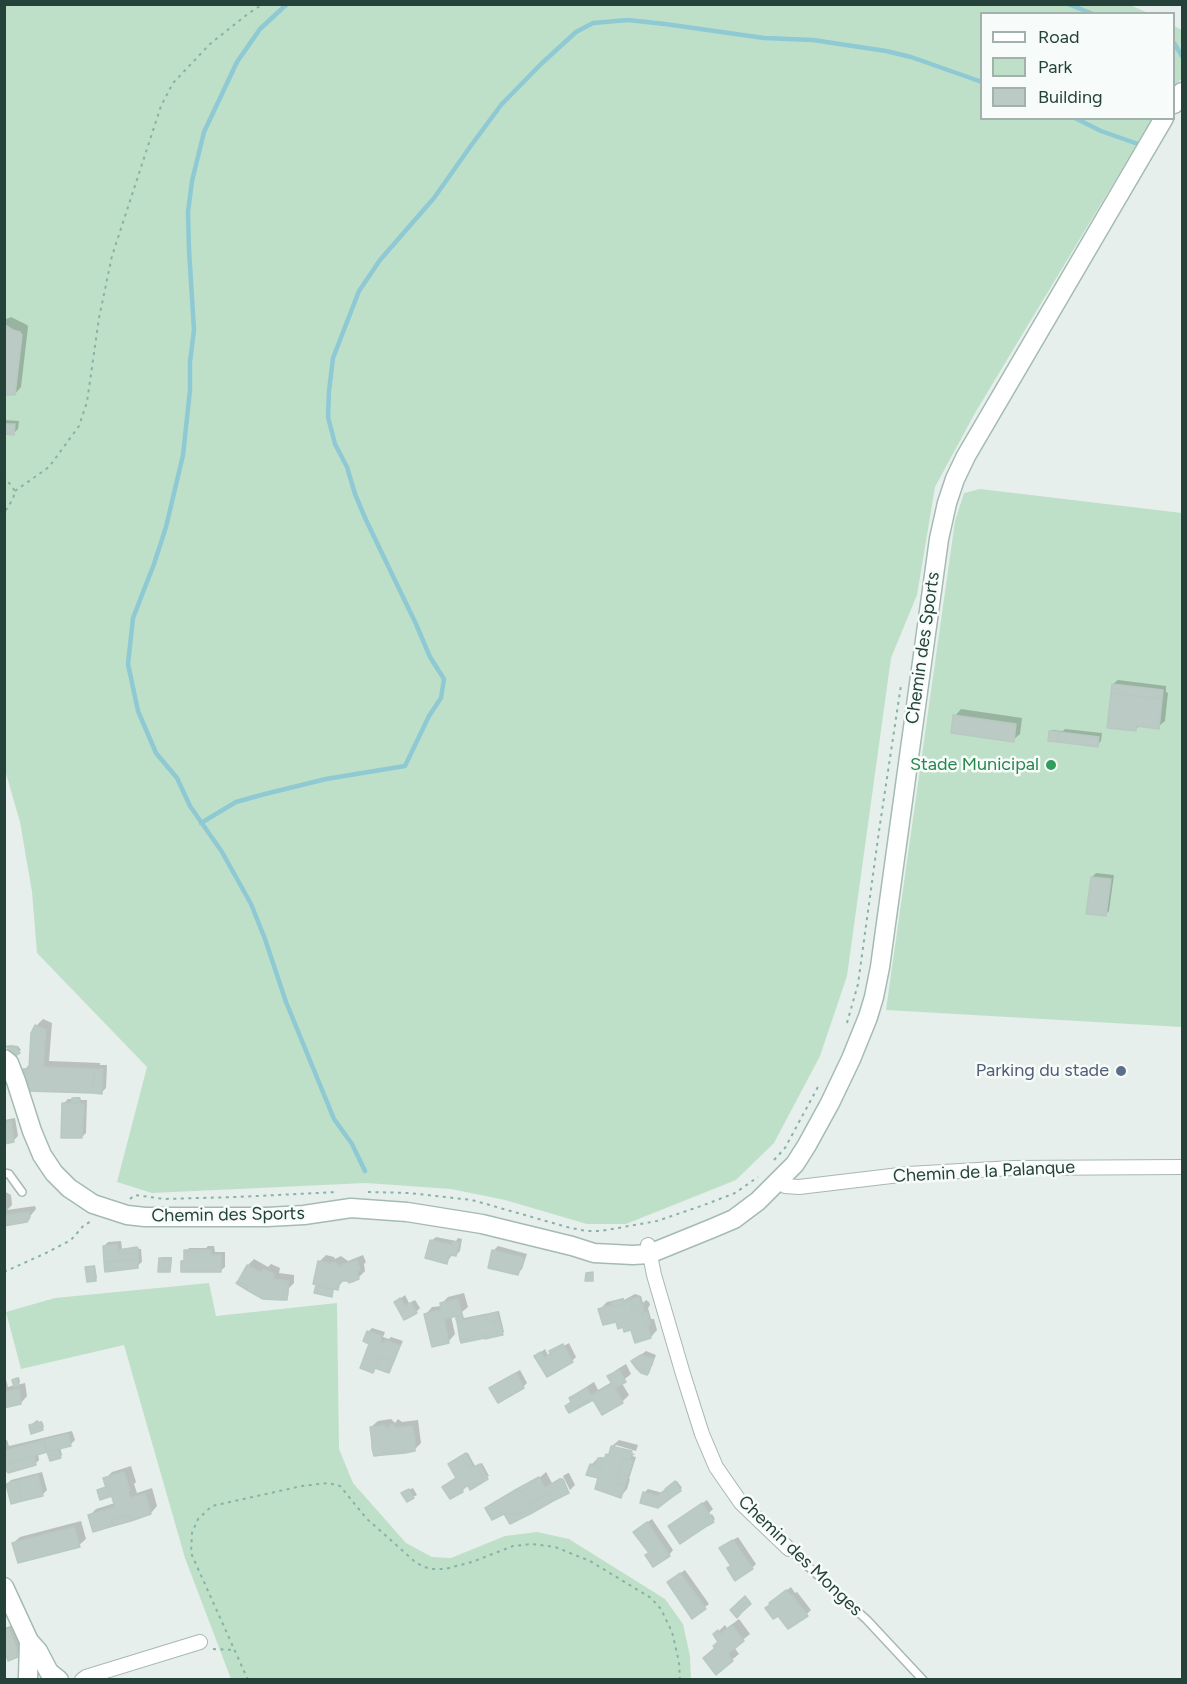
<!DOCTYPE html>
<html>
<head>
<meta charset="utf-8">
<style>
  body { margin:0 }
  #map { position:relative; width:1187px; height:1684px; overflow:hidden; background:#e6efeb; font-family:Figtree,sans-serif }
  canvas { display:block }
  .frame { position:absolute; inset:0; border:6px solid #24423a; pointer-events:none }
  .legend { position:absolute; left:980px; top:12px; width:195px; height:108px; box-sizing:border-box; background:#f7fbf9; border:2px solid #a3b1ad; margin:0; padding:8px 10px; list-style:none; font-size:18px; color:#24423a }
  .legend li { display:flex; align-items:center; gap:12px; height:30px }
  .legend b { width:30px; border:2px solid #a3b1ad }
</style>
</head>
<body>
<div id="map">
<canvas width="1187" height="1684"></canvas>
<div class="frame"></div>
<ul class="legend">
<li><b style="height:8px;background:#fff"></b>Road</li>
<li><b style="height:16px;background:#bfe0c8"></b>Park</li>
<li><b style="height:16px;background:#bbcac4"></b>Building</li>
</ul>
</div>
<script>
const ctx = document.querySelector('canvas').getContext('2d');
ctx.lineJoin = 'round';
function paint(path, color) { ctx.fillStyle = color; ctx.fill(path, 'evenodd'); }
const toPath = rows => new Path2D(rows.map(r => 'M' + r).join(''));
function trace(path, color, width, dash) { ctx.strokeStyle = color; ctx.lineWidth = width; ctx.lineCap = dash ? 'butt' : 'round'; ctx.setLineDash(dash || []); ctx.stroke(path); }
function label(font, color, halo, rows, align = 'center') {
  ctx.font = font + ' Figtree,sans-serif'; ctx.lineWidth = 5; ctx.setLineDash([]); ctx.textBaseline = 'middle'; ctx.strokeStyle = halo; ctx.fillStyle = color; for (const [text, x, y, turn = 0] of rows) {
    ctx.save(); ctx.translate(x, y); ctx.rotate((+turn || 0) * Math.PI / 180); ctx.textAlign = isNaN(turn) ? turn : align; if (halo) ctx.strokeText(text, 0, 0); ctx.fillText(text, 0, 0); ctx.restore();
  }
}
paint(toPath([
  [1128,4,1148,13,982,14,982,118,1152,119,975,413,935,487,917,595,891,658,847,976,820,1056,774,1143,736,1180,626,1224,587,1224,505,1200,451,1189,366,1183,152,1193,117,1182,147,1067,37,953,32,892,20,822,5,770,4,434,14,434,15,424,5,424,5,395,15,395,22,335,20,332,13,330,5,324,5,5],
  [1174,26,1182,30,1182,78,1174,86],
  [980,489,1182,513,1182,1027,886,1010,955,521,964,493],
  [209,1283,216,1316,337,1303,339,1449,353,1483,406,1543,432,1557,451,1558,505,1536,537,1532,569,1539,665,1599,683,1624,690,1656,691,1679,231,1679,185,1558,124,1345,21,1369,6,1312,55,1298]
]), '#bfe0c8');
paint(toPath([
  [11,317,27,325,28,327,21,387,15,394,4,393,4,320],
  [4,420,19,421,18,429,14,433,4,432],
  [1118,680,1166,686,1166,692,1168,693,1165,721,1158,727,1140,725,1135,730,1113,684],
  [961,709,1022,718,1020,734,1013,740,955,716],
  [1065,729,1102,733,1101,741,1097,746,1050,732,1052,730,1063,731],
  [1096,873,1114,875,1109,911,1105,915,1092,877],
  [43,1019,52,1023,49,1061,100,1063,100,1065,107,1065,106,1088,102,1092,25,1069,31,1063,36,1026],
  [10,1045,18,1046,21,1050,15,1054,8,1046],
  [75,1097,80,1097,81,1100,87,1100,86,1133,82,1137,64,1103,68,1099,73,1099],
  [15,1118,18,1136,13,1141,4,1142,4,1120],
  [4,1191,11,1195,12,1205,7,1210,35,1206,36,1209,26,1221,4,1225],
  [436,1237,456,1241,458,1238,462,1239,460,1251,456,1255,452,1254,450,1258,446,1262,431,1241],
  [121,1241,122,1249,138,1247,139,1249,141,1249,142,1262,137,1266,104,1246,108,1242],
  [208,1246,214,1246,215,1252,225,1252,225,1267,220,1271,182,1261,185,1259,185,1253,189,1248,206,1248],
  [498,1246,527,1254,522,1269,518,1273,490,1267,494,1250],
  [326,1255,334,1257,335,1259,341,1256,348,1261,363,1255,366,1262,364,1264,365,1271,358,1278,344,1280,337,1288,334,1287,332,1295,317,1286,319,1284,319,1262],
  [162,1257,172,1257,171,1269,169,1270,160,1259],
  [254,1259,268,1267,271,1264,280,1268,279,1273,294,1275,294,1283,289,1288,288,1297,287,1298,248,1265],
  [95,1265,97,1278,95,1280,87,1268],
  [464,1293,468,1307,462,1312,464,1318,499,1311,504,1332,502,1333,462,1341,457,1314,451,1316,455,1334,449,1341,433,1345,426,1314,432,1307,442,1306,442,1303,448,1297],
  [635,1294,641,1296,643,1303,646,1300,649,1302,650,1305,648,1308,651,1319,654,1319,657,1330,651,1337,624,1325,600,1309,607,1302,624,1298,624,1300],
  [405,1295,409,1303,415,1300,420,1308,416,1312,396,1302],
  [372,1328,385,1332,383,1337,389,1339,391,1337,403,1341,395,1358,377,1367,373,1371,368,1332],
  [569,1343,576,1357,572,1361,547,1375,536,1356,545,1349,548,1355],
  [646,1351,656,1355,652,1366,647,1371,633,1361],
  [626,1364,631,1374,621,1382,629,1395,622,1402,593,1396,567,1406,572,1401,571,1398,578,1392,594,1382,598,1390,612,1382,609,1377,616,1370],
  [520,1370,527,1383,523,1387,491,1388,495,1384],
  [5,1376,8,1387,15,1385,13,1380,19,1377,20,1382,17,1385,25,1383,27,1396,21,1403,4,1406],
  [391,1419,395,1423,398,1419,402,1422,418,1420,421,1443,415,1449,371,1427,378,1421],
  [37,1420,39,1422,42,1421,44,1427,42,1429,31,1425],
  [72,1431,75,1440,71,1444,60,1447,62,1455,60,1457,49,1451,38,1453,39,1460,35,1464,4,1470,4,1440,7,1440,9,1446],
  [619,1440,638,1445,636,1451,616,1445,613,1448,635,1454,632,1456,636,1457,629,1479,630,1479,627,1489,621,1496,600,1477,591,1465,598,1458,601,1457,606,1458,612,1446],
  [466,1453,468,1453,475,1466,482,1463,489,1476,473,1481,466,1485,467,1486,462,1491,444,1487,457,1477,450,1464],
  [131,1466,136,1482,134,1484,137,1493,152,1488,157,1506,151,1513,94,1530,90,1515,96,1509,115,1503,105,1479,112,1472],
  [42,1472,47,1490,43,1494,12,1502,7,1484,11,1480],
  [546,1472,552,1483,560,1478,567,1491,569,1491,511,1522,505,1512,487,1508,494,1502,525,1484,526,1485,536,1481],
  [568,1473,569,1473,575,1485,570,1490,563,1476],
  [677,1481,682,1488,657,1506,644,1493,648,1489,663,1493],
  [413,1488,417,1495,407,1500,405,1492],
  [707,1500,713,1509,706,1516,707,1518,712,1514,715,1519,681,1542,674,1522],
  [652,1519,673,1550,669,1555,650,1552,639,1528],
  [81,1521,86,1539,79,1545,13,1543,20,1537],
  [738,1537,756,1564,752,1568,732,1565,725,1545],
  [685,1570,709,1604,693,1616,673,1578],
  [791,1587,795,1593,797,1592,811,1610,807,1614,778,1613,771,1604,775,1599],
  [739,1619,750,1634,734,1647,739,1654,716,1673,716,1647,720,1641,715,1635,725,1625,727,1628],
  [13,1625,20,1644,19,1645,21,1651,17,1655,4,1653,4,1628]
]), '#0003');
trace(toPath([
  [287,4,260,29,237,62,204,132,192,181,188,212,189,250,194,330,190,362,190,390,183,455,166,527,154,564,133,618,128,664,138,711,156,753,177,778,190,806,222,852,251,904,265,939,286,1002,334,1119,352,1144,365,1171],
  [1068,4,1093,14],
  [1174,43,1182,56],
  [1075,118,1101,131,1138,144],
  [201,823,236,802,265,794,326,779,405,766,429,716,441,698,444,679,430,657,416,624,366,520,355,494,347,467,335,444,328,417,329,391,333,358,359,291,380,260,434,198,470,147,501,105,541,64,576,32,593,23,628,20,665,24,764,38,813,40,886,51,911,57,982,82]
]), '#8ec9d4', 4.5);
const building = toPath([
  [4,324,13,330,20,332,22,335,15,395,4,395,4,324],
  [4,424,15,424,14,435,4,434,4,424],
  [1112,684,1163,690,1162,699,1111,693,1112,684],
  [1111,693,1162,699,1159,729,1136,726,1136,731,1107,728,1111,693],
  [953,715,1016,724,1014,742,951,733,953,715],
  [1049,731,1059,732,1058,742,1048,741,1049,731],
  [1059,732,1099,737,1098,747,1058,742,1059,732],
  [1091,877,1111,879,1106,916,1086,914,1091,877],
  [35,1025,46,1030,43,1067,94,1069,93,1093,28,1091,23,1069,29,1069,31,1033,35,1025],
  [6,1046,16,1047,20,1053,15,1056,6,1046],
  [94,1069,103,1069,102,1094,93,1093,94,1069],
  [72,1098,79,1098,80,1103,72,1103,72,1098],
  [62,1103,84,1104,82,1138,61,1138,62,1103],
  [11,1121,14,1142,4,1144,4,1123,11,1121],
  [29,1212,30,1217,27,1222,4,1226,4,1215,29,1212],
  [430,1240,452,1245,453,1241,459,1243,456,1256,449,1255,447,1264,425,1258,430,1240],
  [117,1244,118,1254,138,1252,138,1259,104,1262,103,1246,117,1244],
  [137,1247,138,1252,118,1254,118,1250,137,1247],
  [184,1250,203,1250,203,1252,184,1252,184,1250],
  [203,1250,211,1250,211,1255,221,1255,221,1272,181,1272,181,1261,184,1261,184,1252,203,1252,203,1250],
  [492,1250,524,1258,518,1275,488,1268,492,1250],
  [159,1258,171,1258,170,1272,158,1272,159,1258],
  [138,1259,138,1268,105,1272,104,1262,138,1259],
  [357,1260,360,1270,357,1271,359,1279,349,1283,348,1281,340,1281,338,1290,313,1284,318,1261,328,1263,328,1265,333,1262,341,1267,341,1265,357,1260],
  [247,1265,261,1273,263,1269,274,1274,273,1279,288,1281,288,1291,283,1291,282,1300,263,1299,247,1290,248,1287,238,1281,247,1265],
  [94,1266,96,1281,87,1282,85,1267,94,1266],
  [593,1272,593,1281,585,1281,586,1273,593,1272],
  [238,1281,248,1287,247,1290,236,1283,238,1281],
  [316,1285,333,1290,332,1297,314,1293,316,1285],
  [283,1291,288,1291,287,1300,282,1300,283,1291],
  [639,1297,643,1308,638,1306,635,1311,630,1308,633,1303,628,1300,639,1297],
  [400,1298,405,1306,411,1303,417,1313,404,1320,394,1302,400,1298],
  [458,1299,462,1315,444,1319,449,1343,432,1347,424,1314,441,1310,440,1303,458,1299],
  [623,1299,624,1304,613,1307,611,1302,623,1299],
  [628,1300,633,1303,630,1308,635,1311,638,1306,643,1308,644,1313,642,1314,645,1325,648,1325,651,1338,635,1343,631,1330,624,1332,623,1327,618,1329,616,1322,603,1325,598,1309,612,1305,613,1307,624,1304,623,1302,628,1300],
  [497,1312,503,1335,498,1336,494,1320,488,1322,486,1315,497,1312],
  [647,1312,650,1324,645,1325,642,1314,647,1312],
  [462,1315,463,1321,457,1322,455,1316,462,1315],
  [486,1315,488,1322,494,1320,498,1336,485,1339,484,1334,460,1340,457,1322,486,1315],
  [367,1331,382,1336,380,1342,384,1343,386,1340,400,1346,394,1361,380,1356,373,1373,360,1368,369,1344,363,1341,367,1331],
  [484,1334,485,1338,461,1343,460,1340,484,1334],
  [563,1344,564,1346,550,1354,549,1351,563,1344],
  [564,1346,573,1362,547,1377,534,1356,541,1352,544,1358,564,1346],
  [641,1355,653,1359,649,1372,636,1368,631,1361,641,1355],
  [380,1356,394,1361,389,1373,375,1368,380,1356],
  [636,1368,649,1372,647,1375,641,1373,636,1368],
  [619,1370,626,1382,615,1388,623,1403,602,1415,592,1398,575,1408,574,1406,567,1410,565,1406,571,1402,569,1398,587,1388,591,1396,612,1384,607,1376,619,1370],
  [516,1373,524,1388,498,1403,489,1388,516,1373],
  [17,1378,19,1385,14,1387,12,1380,17,1378],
  [19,1389,21,1404,4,1408,4,1392,19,1389],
  [592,1398,593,1400,569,1413,567,1410,574,1406,575,1408,592,1398],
  [41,1422,42,1426,30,1430,29,1425,41,1422],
  [384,1425,388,1429,390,1425,393,1425,395,1428,412,1426,415,1439,415,1451,405,1453,405,1450,383,1453,383,1455,374,1456,372,1448,372,1443,370,1427,384,1425],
  [42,1426,43,1430,31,1434,30,1430,42,1426],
  [68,1434,71,1446,47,1452,44,1440,68,1434],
  [44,1440,47,1452,6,1464,4,1451,44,1440],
  [611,1446,632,1451,630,1460,623,1458,615,1483,625,1486,621,1498,595,1489,598,1478,586,1475,590,1464,601,1468,606,1454,609,1455,611,1446],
  [58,1449,61,1458,50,1461,47,1452,58,1449],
  [405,1450,405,1453,383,1455,383,1453,405,1450],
  [466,1453,473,1468,470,1469,461,1456,466,1453],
  [34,1456,36,1465,8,1473,7,1471,4,1471,4,1461,6,1464,34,1456],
  [461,1456,470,1469,476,1466,484,1479,473,1486,472,1483,462,1489,463,1492,450,1499,442,1487,456,1478,448,1464,461,1456],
  [598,1458,604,1459,601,1468,595,1466,598,1458],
  [623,1458,633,1461,625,1486,615,1483,623,1458],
  [480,1464,488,1479,470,1490,468,1486,472,1483,473,1486,484,1479,476,1466,480,1464],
  [124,1472,130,1490,128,1491,130,1498,145,1494,151,1514,131,1521,129,1515,111,1520,113,1526,93,1532,88,1515,115,1507,109,1487,106,1488,103,1478,124,1472],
  [38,1475,43,1496,22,1501,17,1481,38,1475],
  [539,1477,521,1493,517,1489,539,1477],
  [539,1477,545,1488,560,1479,563,1479,569,1493,553,1501,548,1493,528,1505,530,1510,519,1514,504,1514,492,1520,485,1508,517,1489,521,1493,539,1477],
  [17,1481,22,1501,11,1504,6,1484,17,1481],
  [675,1481,681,1491,671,1498,665,1489,675,1481],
  [106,1487,109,1487,112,1496,100,1500,97,1490,106,1487],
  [409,1489,414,1498,407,1502,401,1493,409,1489],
  [665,1490,671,1498,658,1508,640,1503,643,1492,657,1496,665,1490],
  [548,1493,553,1501,532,1513,528,1505,548,1493],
  [702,1503,710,1515,703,1520,707,1526,680,1544,668,1526,702,1503],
  [530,1510,532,1513,510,1524,504,1514,519,1514,530,1510],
  [129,1515,131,1521,113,1526,111,1520,129,1515],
  [710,1515,714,1522,707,1526,703,1520,710,1515],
  [647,1522,670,1556,653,1567,645,1555,649,1553,633,1532,647,1522],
  [74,1527,80,1547,18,1563,12,1543,74,1527],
  [733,1540,753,1569,735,1581,727,1568,731,1566,719,1548,733,1540],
  [680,1573,706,1609,692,1619,667,1582,680,1573],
  [786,1590,791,1596,792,1595,808,1616,788,1629,778,1616,773,1619,765,1608,770,1605,769,1603,786,1590],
  [745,1596,749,1601,738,1610,741,1613,737,1618,730,1610,745,1596],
  [749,1601,751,1604,741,1613,738,1610,749,1601],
  [732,1625,744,1641,728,1654,733,1661,716,1675,703,1658,715,1648,713,1646,718,1642,713,1634,718,1630,720,1634,732,1625],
  [9,1629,17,1649,16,1650,18,1657,8,1661,4,1650,4,1630,9,1629]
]);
paint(building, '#bbcac4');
trace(building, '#b8c9c2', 1.5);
const lane = toPath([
  [4,1173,9,1174,22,1192],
  [789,1549,867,1620,923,1680]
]);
const street = toPath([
  [785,1186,799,1187,908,1174,1013,1168,1182,1167],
  [648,1245,654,1275,683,1374,702,1434,716,1467,741,1503,789,1549],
  [82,1680,86,1677,200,1642]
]);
const secondary = toPath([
  [1174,104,1182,92],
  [4,1059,9,1063,16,1081,32,1131,42,1155,54,1173,69,1188,93,1204,127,1215,145,1217,267,1217,304,1215,351,1208,407,1212,482,1224,572,1246,594,1253,633,1255,649,1254,713,1228,734,1219,758,1201,795,1164,807,1145,830,1103,851,1059,868,1017,874,997,880,967,939,539,947,503,955,479,966,456,1164,118],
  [4,1587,29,1641,38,1651,49,1672,59,1680],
  [28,1678,29,1641]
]);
trace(lane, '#a8b8b2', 10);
trace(street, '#a8b8b2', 16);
trace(secondary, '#a4bbb3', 21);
trace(toPath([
  [4,476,15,491,13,499,4,513],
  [15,491,49,467,79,426,87,402,99,318,112,256,161,106,173,83,210,44,249,13,263,4],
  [847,1023,858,984,879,831,901,685],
  [774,1160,785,1148,819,1085],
  [368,1192,409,1193,472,1200,567,1227,586,1231,601,1231,657,1221,704,1205,735,1193,758,1177],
  [130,1199,135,1195,164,1199,236,1197,338,1192],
  [4,1272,46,1253,71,1240,84,1225,92,1221],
  [213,1649,234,1650],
  [248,1680,191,1553,192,1533,198,1519,212,1506,302,1486,328,1483,340,1486,367,1519,414,1561,422,1566,431,1569,445,1569,472,1562,513,1546,532,1544,555,1547,590,1561,651,1598,661,1609,672,1632,679,1662,680,1680]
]), '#86b3a5', 2, [3, 4.5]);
trace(lane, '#fff', 7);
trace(street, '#fff', 14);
trace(secondary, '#fff', 18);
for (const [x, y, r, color] of [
  [1051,765,6,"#2e9e5b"],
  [1121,1071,6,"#5c6f8a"]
]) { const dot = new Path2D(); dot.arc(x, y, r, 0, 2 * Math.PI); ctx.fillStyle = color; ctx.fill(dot); trace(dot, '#f7fbf9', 2); }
label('18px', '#24423a', '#f7fbf9', [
  ["Chemin des Sports",923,648,-82],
  ["Chemin de la Palanque",984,1172,-3],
  ["Chemin des Sports",228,1215,-1],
  ["Chemin des Monges",800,1556,44]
]);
label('18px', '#27864d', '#f7fbf9', [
  ["Stade Municipal",1039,765]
], 'right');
label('18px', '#4e5e75', '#f7fbf9', [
  ["Parking du stade",1109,1071]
], 'right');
</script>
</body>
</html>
